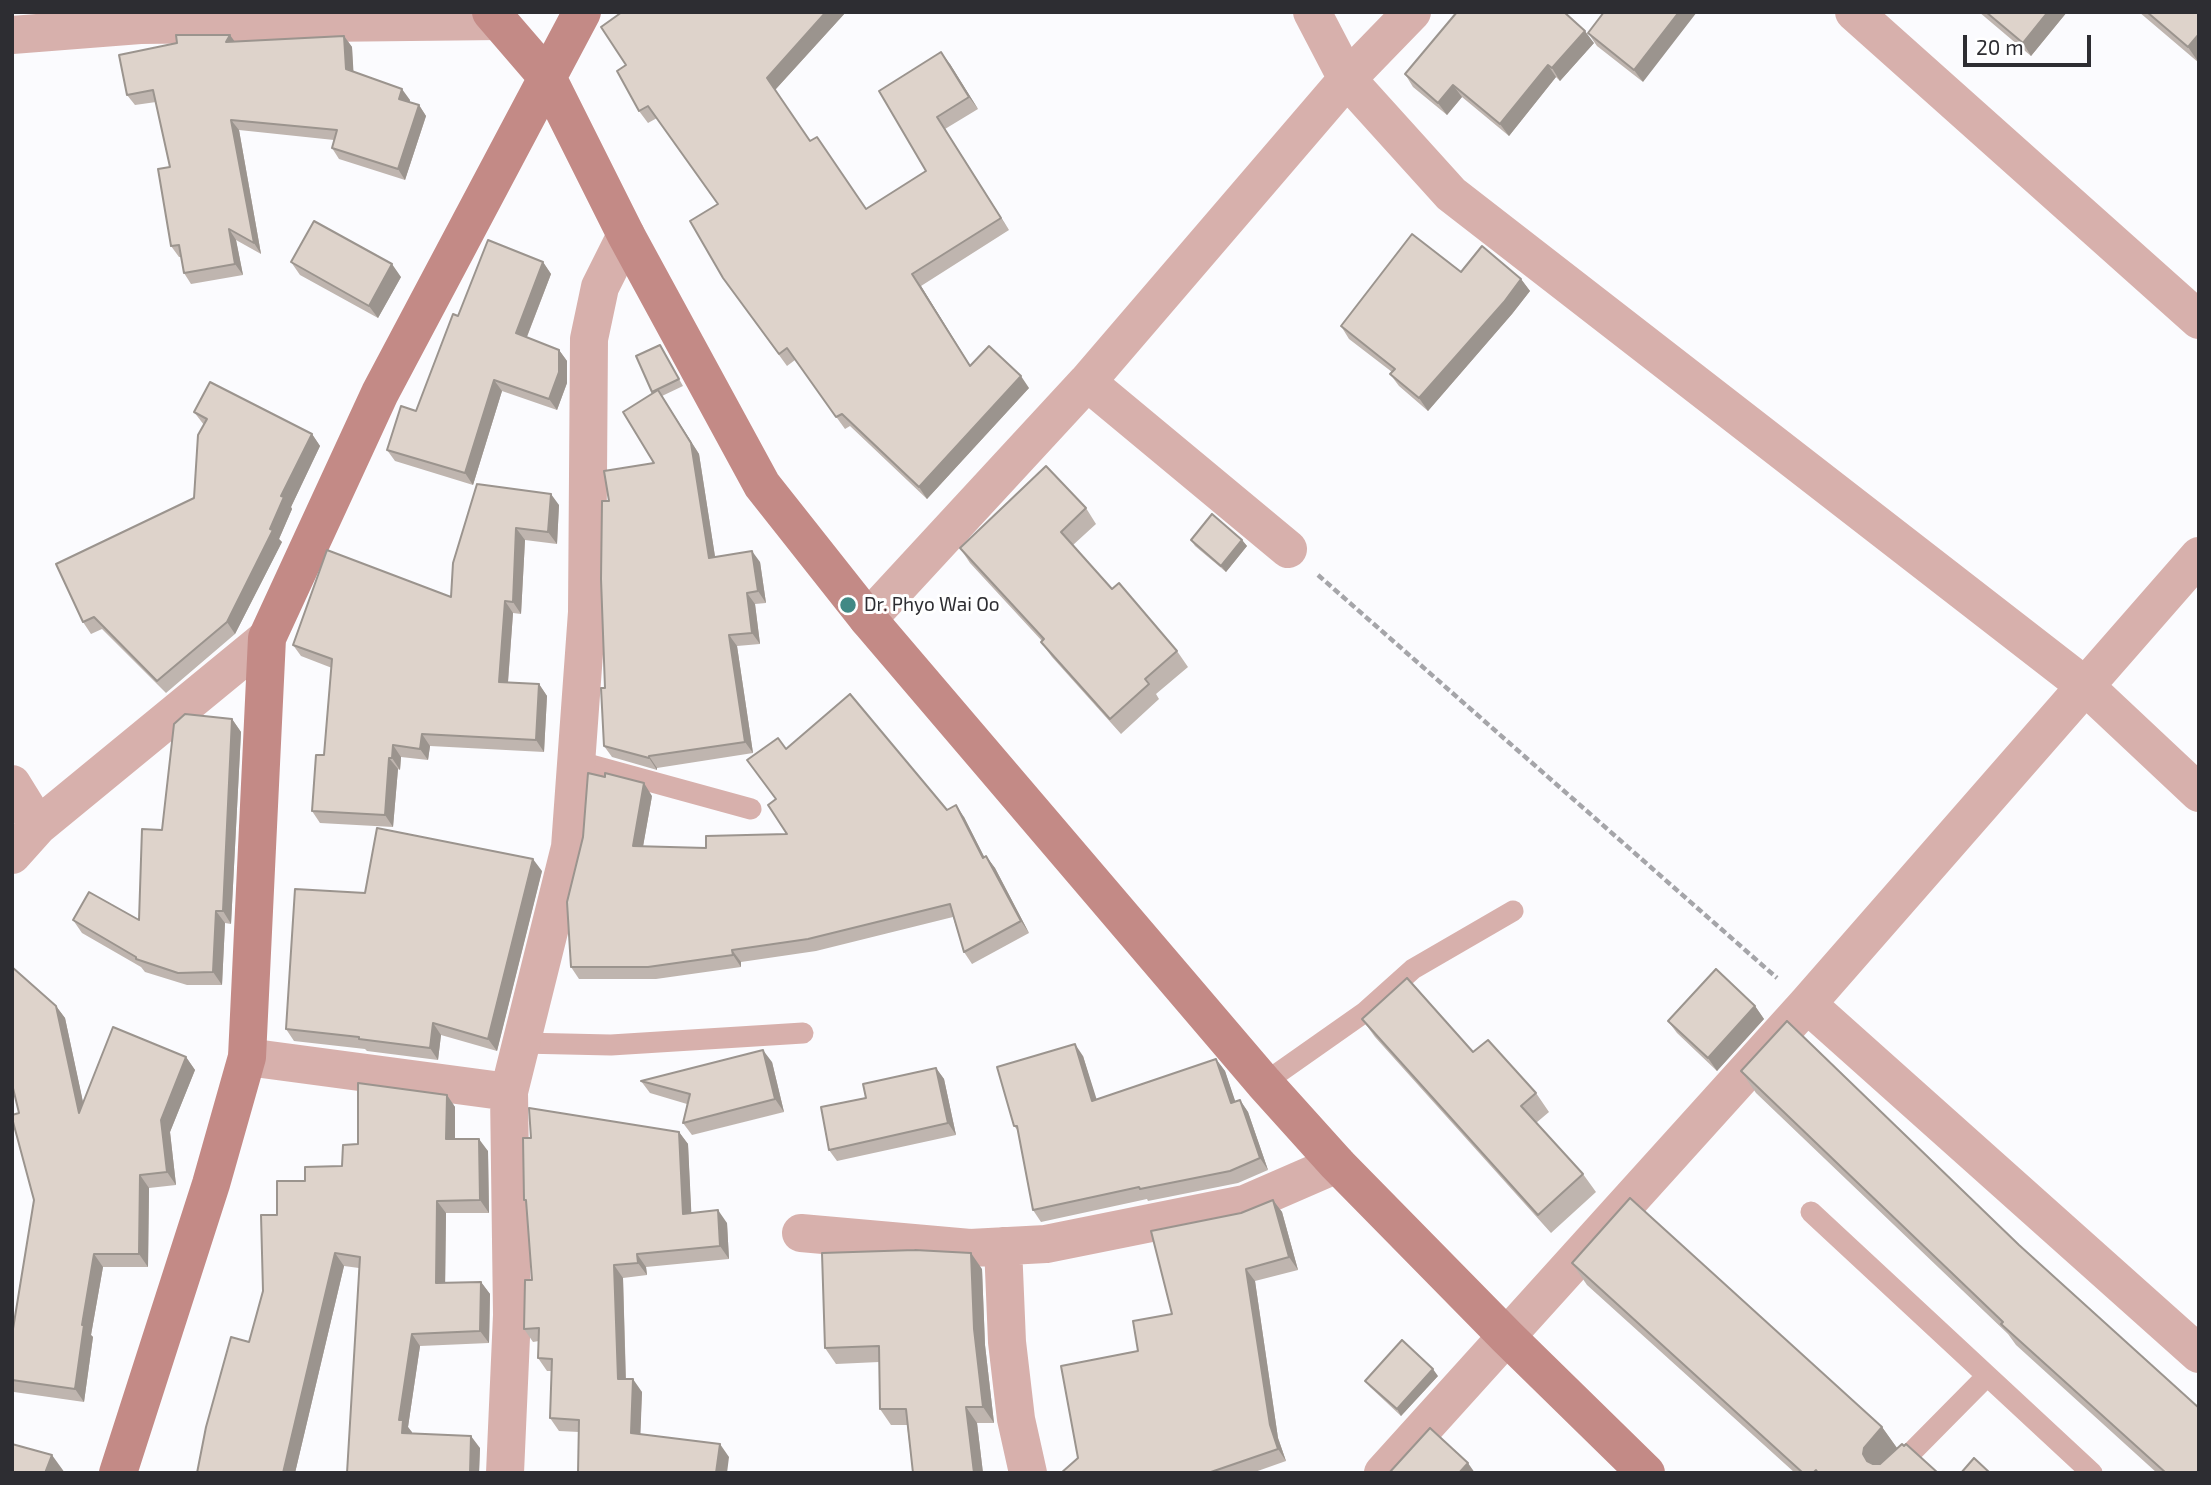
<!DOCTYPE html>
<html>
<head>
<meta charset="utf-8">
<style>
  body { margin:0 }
  #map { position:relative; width:2211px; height:1485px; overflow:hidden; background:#fbfbfe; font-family:"Exo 2",sans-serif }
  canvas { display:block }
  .frame { position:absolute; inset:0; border:14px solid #2d2d32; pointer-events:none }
  .scale { position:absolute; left:1963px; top:35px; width:128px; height:32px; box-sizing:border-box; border:4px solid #2d2d32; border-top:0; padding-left:9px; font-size:21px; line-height:24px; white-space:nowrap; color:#2d2d32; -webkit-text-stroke:5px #fff; paint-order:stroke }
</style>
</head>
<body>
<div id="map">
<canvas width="2211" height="1485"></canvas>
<div class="frame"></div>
<div class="scale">20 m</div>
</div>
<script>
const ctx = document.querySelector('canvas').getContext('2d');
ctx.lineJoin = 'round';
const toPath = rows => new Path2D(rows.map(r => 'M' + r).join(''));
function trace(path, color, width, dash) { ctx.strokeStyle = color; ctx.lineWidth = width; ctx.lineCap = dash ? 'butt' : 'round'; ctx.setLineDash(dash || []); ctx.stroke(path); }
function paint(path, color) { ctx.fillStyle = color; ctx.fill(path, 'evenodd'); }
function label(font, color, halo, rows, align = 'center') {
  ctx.font = font + ' "Exo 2",sans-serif'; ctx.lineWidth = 6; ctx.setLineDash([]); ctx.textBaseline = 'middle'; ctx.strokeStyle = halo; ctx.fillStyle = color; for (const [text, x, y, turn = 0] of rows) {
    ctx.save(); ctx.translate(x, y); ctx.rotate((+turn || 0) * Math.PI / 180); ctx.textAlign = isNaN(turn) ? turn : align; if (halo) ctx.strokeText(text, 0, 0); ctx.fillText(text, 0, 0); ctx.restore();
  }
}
trace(toPath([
  [1318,575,1777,978]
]), '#a5a5a9', 4.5, [7, 3.5]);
trace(toPath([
  [576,761,751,809],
  [521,1043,611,1045,803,1033],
  [1264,1083,1365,1012,1413,969,1513,911],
  [1811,1212,2092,1473],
  [1891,1473,1987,1376]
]), '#d7b0ac', 21);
trace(toPath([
  [1312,12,1347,79,1451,194,2084,685,2199,793],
  [1854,12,2199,320],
  [12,35,140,25,500,21],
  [1087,382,1288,549],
  [868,619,1087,382,1347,79,1412,12],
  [12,784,38,826],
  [12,855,38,826,267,638],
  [1807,1004,2199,1354],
  [247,1057,509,1092],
  [801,1233,970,1248,1046,1244,1245,1204,1337,1164],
  [1003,1246,1007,1342,1016,1419,1028,1473],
  [505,1473,512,1315,509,1092,570,847,587,612,589,339,600,287,626,235],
  [1383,1473,1807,1004,2199,556]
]), '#d7b0ac', 38);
trace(toPath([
  [491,12,547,77,626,235,762,485,868,619,1264,1083,1337,1164,1507,1337,1646,1473],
  [118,1473,211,1184,247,1057,267,638,380,393,582,12]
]), '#c38a86', 38);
paint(toPath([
  [622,12,846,12,775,90,810,141,866,209,926,171,879,91,950,64,978,109,945,129,1009,230,921,286,970,366,1029,388,927,499,850,426,845,429,795,360,787,366,723,278,718,204,657,118,648,123,639,111,626,65],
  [1604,12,1643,82,1597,46,1588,33],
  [1979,12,2067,12,2031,56],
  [2139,12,2199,12,2199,63],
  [344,36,352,47,353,72,410,100,409,102,419,105,426,116,405,180,339,159,332,148,334,140,239,130,261,254,236,240,243,275,191,284,184,273,181,257,179,257,171,246,170,167,156,102,135,105,127,95,235,42],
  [1594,43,1560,81,1556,77,1509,136,1462,97,1447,115,1413,87,1405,74],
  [291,262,401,277,378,318,300,275],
  [543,262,551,274,527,337,559,350,567,361,567,383,557,410,502,391,473,485,395,461,387,450,416,411,458,316],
  [1461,272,1521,279,1530,291,1512,314,1428,411,1399,386,1390,374,1392,372,1349,339,1341,326],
  [660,345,683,386,662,396,699,454,715,557,760,562,766,603,755,604,760,644,737,646,753,753,657,768,657,770,612,757,604,746,609,501,654,463,654,393,636,356],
  [194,412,312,434,320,446,291,507,292,509,279,539,282,542,235,634,166,693,102,629,91,634,83,622,194,498,204,425],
  [477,484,559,505,557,544,525,540,521,614,513,613,508,683,539,684,547,696,544,752,430,746,428,760,401,757,400,770,398,769,393,827,320,823,312,811,324,755,332,668,301,656,293,645,451,597],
  [1086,508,1096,524,1073,545,1112,589,1177,651,1188,667,1156,694,1159,699,1121,734,1052,657,1041,642,1042,641,970,563,960,548],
  [1191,540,1242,540,1247,546,1226,572,1195,546],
  [232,719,241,732,231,924,225,923,222,985,187,985,145,972,141,967,82,933,73,920,139,920,162,830],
  [786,749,964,817,984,857,986,856,995,868,1029,933,972,964,964,952,953,917,816,951,741,962,741,967,656,979,579,979,571,967,652,796,643,846,706,848,787,834,775,799],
  [542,871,497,1051,441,1035,438,1060,367,1051,365,1049,294,1041,286,1029,365,893],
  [56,1006,65,1018,83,1103,186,1057,195,1070,170,1132,176,1185,149,1188,148,1267,103,1267,91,1335,93,1337,84,1402,14,1392,12,1389,12,1335,34,1200,19,1113],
  [1755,1006,1764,1019,1717,1071,1677,1033,1668,1021],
  [1362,1019,1473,1052,1536,1093,1549,1112,1536,1123,1583,1174,1596,1192,1551,1233,1375,1037],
  [1083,1056,1096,1100,1216,1059,1225,1071,1235,1102,1240,1100,1248,1112,1268,1170,1238,1183,1148,1201,1147,1199,1041,1222,1033,1210,1019,1132,1014,1126],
  [772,1062,784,1112,692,1135,683,1123,687,1104,650,1093,641,1081],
  [936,1068,944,1079,956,1135,837,1161,829,1150,866,1098],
  [1741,1071,2019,1245,2199,1473,2157,1473,2016,1345,2008,1334,1756,1093],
  [447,1095,455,1107,455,1139,488,1151,489,1213,446,1213,445,1283,481,1282,490,1294,489,1343,420,1346,408,1427,412,1434,480,1448,479,1473,347,1473,359,1268,344,1266,295,1473,197,1473,249,1342,263,1291,277,1215,305,1181,342,1166,358,1144],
  [679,1132,688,1144,691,1213,727,1223,729,1259,646,1267,647,1275,623,1278,626,1379,642,1392,640,1434,729,1457,579,1432,559,1431,550,1418,552,1371,547,1371,538,1358,539,1341,533,1342,524,1329,532,1280,526,1203,524,1200],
  [1273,1200,1282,1212,1298,1270,1255,1281,1278,1438,1286,1461,1252,1473,1061,1473,1078,1458,1138,1351,1172,1314,1241,1213],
  [1572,1263,1882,1427,1897,1448,1938,1473,1795,1473,1587,1285],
  [982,1269,985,1345,994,1423,977,1423,983,1473,913,1473,907,1425,891,1425,880,1409,879,1362,836,1364,825,1348],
  [1438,1376,1401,1416,1370,1387,1365,1381]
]), '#bfb5af');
paint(toPath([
  [826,12,846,12,775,90,767,78],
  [1679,12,1697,12,1643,82,1634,70],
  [2048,12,2067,12,2031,56,2023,43],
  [1585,31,1594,43,1560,81,1552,68],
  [2199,34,2199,63,2188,47],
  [230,35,238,46,226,42],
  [344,36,352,47,354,80,346,69],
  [941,52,950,64,978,109,969,97],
  [1548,65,1556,77,1509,136,1500,124],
  [1453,85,1462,97,1447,115,1438,103],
  [402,89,410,100,407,110,399,99],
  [419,105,426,116,405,180,398,169],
  [937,117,945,129,1009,230,1001,218],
  [231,120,239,130,261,254,254,243],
  [229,229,236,240,243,275,235,264],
  [543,262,551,274,524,344,516,333],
  [392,264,401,277,378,318,369,306],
  [912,274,921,286,978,378,970,366],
  [1521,279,1530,291,1512,314,1428,411,1419,398],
  [559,350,567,361,567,383,557,410,549,399],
  [1021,376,1029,388,927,499,919,487],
  [494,380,502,391,473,485,465,473],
  [658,390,699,454,717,569,709,558],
  [312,434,320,446,291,507,292,509,279,539,282,542,235,634,227,622,270,529,281,496],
  [551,494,559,505,557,544,548,532],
  [516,528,525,540,521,614,513,602],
  [1242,540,1247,546,1226,572,1221,566],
  [752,551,760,562,766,603,758,591],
  [747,593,755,604,760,644,752,633],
  [505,601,513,613,507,694,499,682],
  [729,635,737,646,753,753,745,742],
  [539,684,547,696,544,752,536,740],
  [232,719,241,732,231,924,223,911],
  [422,734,430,746,428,760,420,749],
  [393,745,401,757,400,770,392,758],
  [649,756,657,768,657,770,649,758],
  [389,758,398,769,393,827,385,815],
  [644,783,652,796,641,858,633,846],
  [956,805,964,817,991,870,983,858],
  [986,856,995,868,1029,933,1021,921],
  [533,859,542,871,497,1051,488,1039],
  [216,911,225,923,222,985,213,972],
  [732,950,741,962,741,967,733,955],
  [56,1006,65,1018,88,1125,79,1113],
  [1755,1006,1764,1019,1717,1071,1708,1058],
  [433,1023,441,1035,438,1060,430,1048],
  [1075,1044,1083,1056,1101,1113,1092,1101],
  [763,1050,772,1062,784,1112,775,1099],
  [186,1057,195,1070,170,1132,176,1185,167,1172,161,1120],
  [1216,1059,1225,1071,1240,1115,1231,1103],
  [936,1068,944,1079,956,1135,948,1123],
  [447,1095,455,1107,455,1151,446,1139],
  [1240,1100,1248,1112,1268,1170,1260,1158],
  [679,1132,688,1144,692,1226,683,1214],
  [479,1139,488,1151,489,1213,480,1200],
  [140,1175,149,1188,148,1267,139,1254],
  [1273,1200,1282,1212,1298,1270,1289,1257],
  [437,1201,446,1213,445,1295,436,1283],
  [718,1210,727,1223,729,1259,720,1246],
  [335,1253,344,1266,295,1473,283,1473],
  [971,1253,982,1269,985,1345,994,1423,983,1407,974,1329],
  [94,1254,103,1267,91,1335,93,1337,84,1402,75,1389,82,1325],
  [637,1254,646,1267,647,1275,638,1263],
  [614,1265,623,1278,626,1391,618,1379],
  [1246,1269,1255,1281,1278,1438,1286,1461,1278,1449,1270,1425],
  [481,1282,490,1294,489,1343,480,1331],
  [412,1334,420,1346,408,1427,412,1432,411,1446,402,1433,399,1420],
  [1433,1369,1438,1376,1401,1416,1397,1409],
  [633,1379,642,1392,640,1446,631,1433],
  [966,1407,977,1423,983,1473,974,1473],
  [1882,1427,1897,1448,1875,1473,1863,1454,1864,1448],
  [471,1436,480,1448,479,1473,470,1473],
  [720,1444,729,1457,727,1473,716,1473],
  [52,1455,65,1473,45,1473],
  [1468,1463,1475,1473,1459,1473]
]), '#9b948e');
const building = toPath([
  [622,12,826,12,767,78,810,141,817,137,866,209,926,171,879,91,941,52,969,97,937,117,1001,218,912,274,970,366,989,346,1021,376,919,487,842,414,836,417,787,348,779,354,723,278,690,221,718,204,648,106,639,111,617,71,626,65,601,27,622,12],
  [1457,12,1564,12,1585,31,1552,68,1548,65,1500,124,1453,85,1438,103,1405,74,1457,12],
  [1604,12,1679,12,1634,70,1588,33,1604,12],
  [1986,12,2048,12,2023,43,1986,12],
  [2147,12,2199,12,2199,34,2188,47,2147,12],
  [176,35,230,35,226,42,344,36,346,69,402,89,399,99,419,105,398,169,332,148,337,130,231,120,254,243,229,229,235,264,184,273,179,245,171,246,158,169,170,167,153,90,127,95,119,55,177,43,176,35],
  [314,221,392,264,369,306,291,262,314,221],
  [1412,234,1461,272,1482,246,1521,279,1504,302,1419,398,1390,374,1395,369,1341,326,1412,234],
  [488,240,543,262,516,333,559,350,559,372,549,399,494,380,465,473,387,450,401,406,416,411,453,314,458,316,488,240],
  [660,345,679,379,652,392,636,356,660,345],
  [210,382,312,434,281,496,284,497,270,529,273,530,227,622,157,681,94,617,83,622,56,564,194,498,198,435,207,419,194,412,210,382],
  [658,390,691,443,709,558,752,551,758,591,747,593,752,633,729,635,745,742,649,756,649,758,604,746,601,688,605,688,601,579,602,501,609,501,604,471,654,463,623,412,658,390],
  [1046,466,1086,508,1061,532,1112,589,1119,583,1177,651,1145,679,1149,684,1110,719,1041,642,1044,639,960,548,1046,466],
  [477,484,551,494,548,532,516,528,513,602,505,601,499,682,539,684,536,740,422,734,420,749,393,745,392,758,389,758,385,815,312,811,316,755,324,755,332,659,293,645,327,550,451,597,453,563,477,484],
  [1212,514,1242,540,1221,566,1191,540,1212,514],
  [850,694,947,810,956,805,983,858,986,856,1021,921,964,952,950,904,808,939,732,950,733,955,648,967,571,967,567,902,583,837,588,773,605,777,605,773,644,783,633,846,706,848,706,836,787,834,768,805,776,799,747,760,778,738,786,749,850,694],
  [185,714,232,719,223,911,216,911,213,972,178,973,136,959,136,957,73,920,89,892,139,920,142,829,162,830,174,724,185,714],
  [377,828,533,859,488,1039,433,1023,430,1048,359,1039,359,1037,286,1029,295,889,365,893,377,828],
  [12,967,56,1006,79,1113,113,1027,186,1057,161,1120,167,1172,140,1175,139,1254,94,1254,82,1325,84,1325,75,1389,12,1380,12,1335,34,1200,12,1118,12,1115,19,1113,12,1084,12,967],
  [1716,969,1755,1006,1708,1058,1668,1021,1716,969],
  [1407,978,1473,1052,1488,1040,1536,1093,1521,1106,1583,1174,1538,1215,1362,1019,1407,978],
  [1787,1021,2019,1245,2199,1408,2199,1473,2166,1473,2001,1324,2003,1322,1741,1071,1787,1021],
  [1075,1044,1092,1101,1216,1059,1231,1103,1240,1100,1260,1158,1230,1171,1140,1189,1139,1187,1033,1210,1017,1126,1014,1126,997,1067,1075,1044],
  [763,1050,775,1099,683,1123,690,1094,641,1081,763,1050],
  [936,1068,948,1123,829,1150,821,1107,866,1098,863,1084,936,1068],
  [358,1083,447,1095,446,1139,479,1139,480,1200,437,1201,436,1283,481,1282,480,1331,412,1334,399,1420,403,1420,402,1433,471,1436,470,1473,347,1473,360,1257,335,1253,283,1473,197,1473,206,1427,231,1337,249,1342,263,1291,261,1215,277,1215,277,1181,305,1181,305,1167,342,1166,343,1145,358,1144,358,1083],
  [529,1108,679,1132,683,1214,718,1210,720,1246,637,1254,638,1263,614,1265,618,1379,633,1379,631,1433,720,1444,716,1473,578,1473,579,1420,550,1418,552,1359,538,1358,539,1328,524,1329,525,1280,532,1280,526,1200,524,1200,523,1138,531,1138,529,1108],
  [1630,1198,1882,1427,1864,1448,1863,1454,1867,1461,1873,1464,1880,1464,1902,1444,1904,1446,1906,1444,1938,1473,1818,1473,1816,1470,1813,1473,1803,1473,1572,1263,1630,1198],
  [1273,1200,1289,1257,1246,1269,1270,1425,1278,1449,1208,1473,1061,1473,1078,1458,1061,1366,1138,1351,1133,1321,1172,1314,1151,1231,1241,1213,1273,1200],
  [915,1250,971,1253,974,1329,983,1407,966,1407,974,1473,913,1473,906,1409,880,1409,879,1346,825,1348,822,1253,915,1250],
  [1402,1340,1433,1369,1397,1409,1365,1381,1402,1340],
  [1430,1428,1468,1463,1459,1473,1389,1473,1430,1428],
  [12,1444,52,1455,45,1473,12,1473,12,1444],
  [1974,1458,1990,1473,1961,1473,1974,1458]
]);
paint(building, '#ded3cb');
trace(building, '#9b948e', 2);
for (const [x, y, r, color] of [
  [848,605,9,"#428985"]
]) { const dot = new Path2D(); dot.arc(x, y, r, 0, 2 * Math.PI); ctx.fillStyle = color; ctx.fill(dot); trace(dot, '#fff', 2.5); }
label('19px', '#2d2d32', '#fff', [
  ["Dr. Phyo Wai Oo",864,605]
], 'left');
</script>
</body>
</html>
